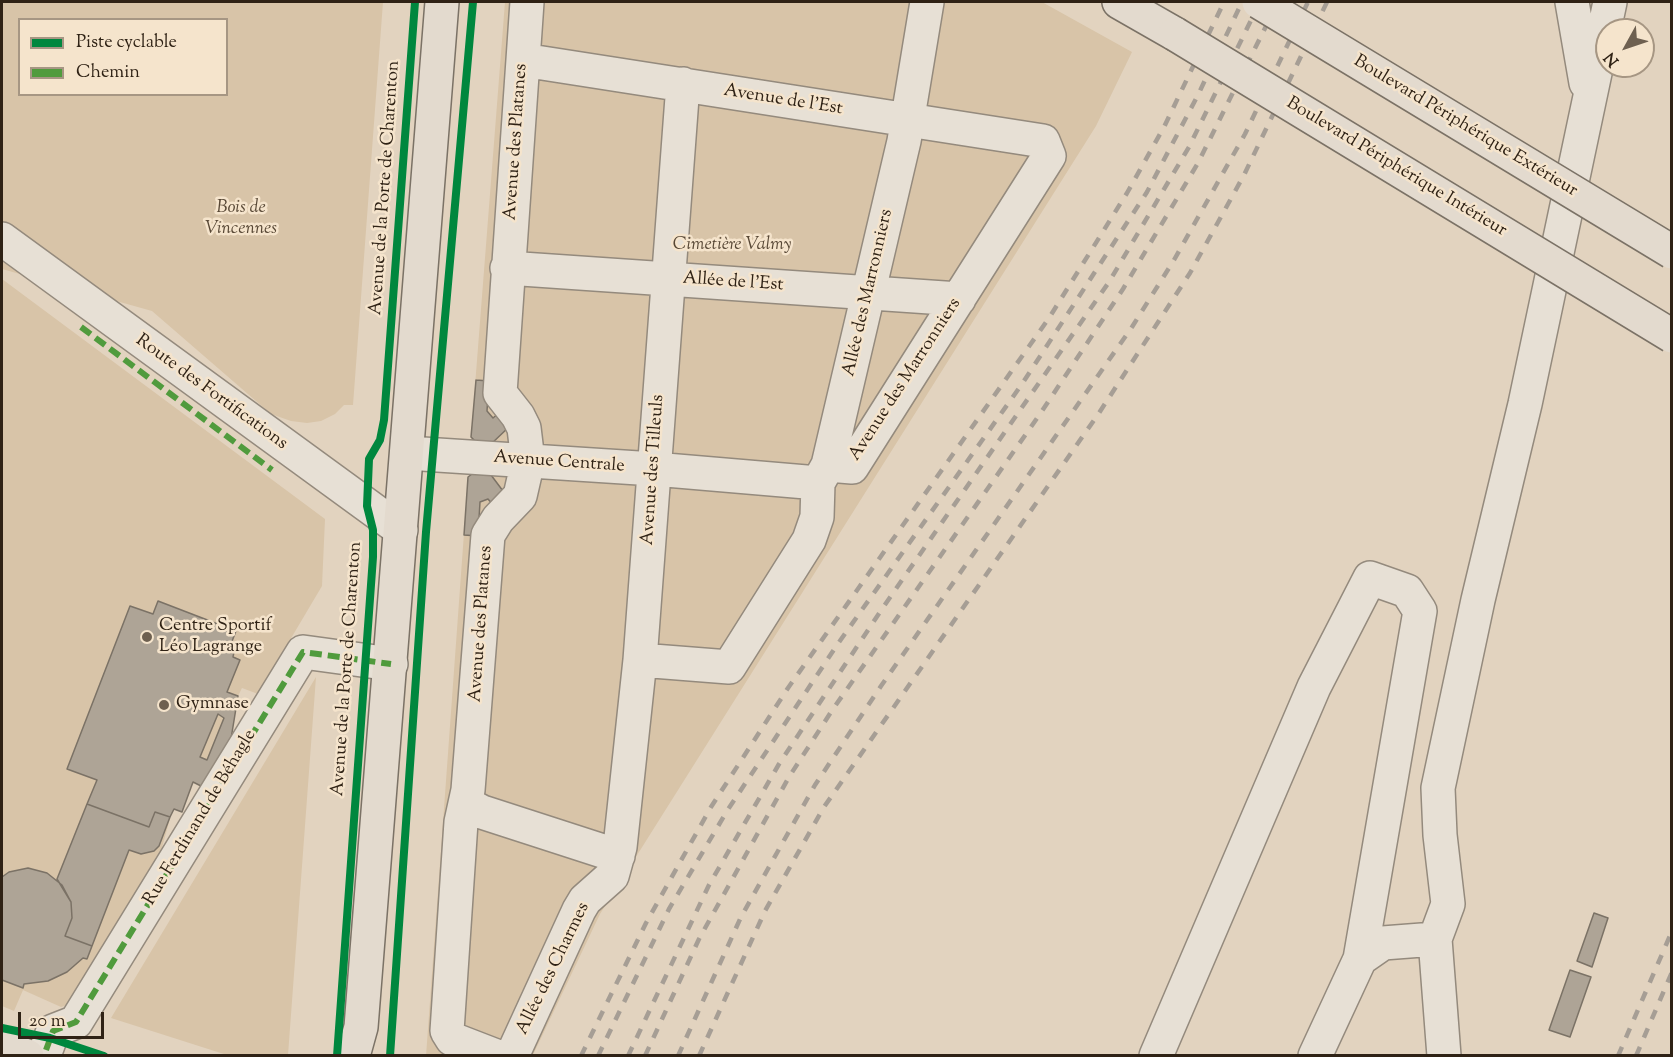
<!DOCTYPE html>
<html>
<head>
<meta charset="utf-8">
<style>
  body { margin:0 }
  #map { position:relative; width:1673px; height:1057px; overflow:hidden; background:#e2d3bf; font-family:"Sorts Mill Goudy",serif }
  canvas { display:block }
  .frame { position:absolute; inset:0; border:3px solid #2f2215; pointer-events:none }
  .legend { position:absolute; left:18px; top:18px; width:210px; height:78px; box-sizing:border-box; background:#f5e4cc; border:2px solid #a69683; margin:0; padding:8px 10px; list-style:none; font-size:18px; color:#2f2215 }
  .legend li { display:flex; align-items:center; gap:12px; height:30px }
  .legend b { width:30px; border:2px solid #a69683 }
  .north { position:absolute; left:1595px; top:18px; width:60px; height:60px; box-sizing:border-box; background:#f5e4cc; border:2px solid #a69683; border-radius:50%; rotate:230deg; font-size:16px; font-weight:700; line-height:24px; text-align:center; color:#2f2215 }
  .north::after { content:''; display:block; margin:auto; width:21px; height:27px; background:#6e6050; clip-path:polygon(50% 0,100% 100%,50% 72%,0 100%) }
  .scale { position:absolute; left:18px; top:1012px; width:86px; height:27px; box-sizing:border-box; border:3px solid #2f2215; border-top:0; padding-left:8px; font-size:18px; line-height:21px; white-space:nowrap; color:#2f2215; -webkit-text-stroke:4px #f5e4cc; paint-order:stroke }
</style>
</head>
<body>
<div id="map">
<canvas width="1673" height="1057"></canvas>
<div class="frame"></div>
<ul class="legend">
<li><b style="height:8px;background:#00873e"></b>Piste cyclable</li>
<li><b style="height:8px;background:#509b3d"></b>Chemin</li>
</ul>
<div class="north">N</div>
<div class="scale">20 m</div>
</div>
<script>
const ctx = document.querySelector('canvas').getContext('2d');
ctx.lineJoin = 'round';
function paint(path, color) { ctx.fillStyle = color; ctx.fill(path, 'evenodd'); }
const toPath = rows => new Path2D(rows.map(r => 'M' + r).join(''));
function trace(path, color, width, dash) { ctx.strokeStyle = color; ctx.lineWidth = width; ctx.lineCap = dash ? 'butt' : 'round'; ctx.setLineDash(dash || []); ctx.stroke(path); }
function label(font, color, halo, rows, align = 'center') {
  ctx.font = font + ' "Sorts Mill Goudy",serif'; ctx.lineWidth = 5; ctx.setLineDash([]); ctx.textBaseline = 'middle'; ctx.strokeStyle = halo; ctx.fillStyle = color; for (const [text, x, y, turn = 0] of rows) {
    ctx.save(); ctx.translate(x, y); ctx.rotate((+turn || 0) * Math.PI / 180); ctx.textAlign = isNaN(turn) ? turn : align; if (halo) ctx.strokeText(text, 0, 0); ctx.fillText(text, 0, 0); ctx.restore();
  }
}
paint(toPath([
  [2,2,383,2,353,405,344,405,335,414,321,421,307,423,291,421,271,414,152,311,2,269],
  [20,20,226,20,226,94,20,94],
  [505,2,1042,2,1132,52,1096,126,600,914,533,1055,426,1056,468,478,479,468,481,447,471,437],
  [2,279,325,519,322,586,258,694,242,688,238,696,230,745,193,780,173,808,161,851,68,1005,61,1007,23,990,14,1011,2,1006],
  [316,677,288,1055,227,1055,111,1018]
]), '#d8c4a8');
const building = toPath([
  [476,380,489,381,487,411,493,418,500,412,511,425,489,446,481,447,471,437,476,380],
  [480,468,488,471,506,495,494,506,488,499,480,502,478,536,464,535,468,477,480,468],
  [158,601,236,631,229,649,234,652,233,657,240,660,227,692,238,696,230,745,207,789,193,782,182,812,174,809,170,817,155,812,149,827,87,804,97,780,67,769,130,606,153,614,158,601],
  [218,714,224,718,207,760,200,757,218,714],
  [87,804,149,827,155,812,170,817,159,846,154,851,141,854,129,850,92,946,65,936,72,918,71,902,57,879,87,804],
  [28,868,47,873,62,885,71,902,72,918,65,936,92,946,87,959,83,958,67,972,48,981,24,984,23,988,2,980,2,877,9,872,28,868],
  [1594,913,1608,918,1592,967,1577,961,1594,913],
  [1570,970,1591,977,1570,1037,1549,1030,1570,970]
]);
paint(building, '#aea496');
trace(building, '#7b7266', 1.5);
const minor = toPath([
  [1572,2,1586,83],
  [523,60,1043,141,1049,156,852,467,828,465,818,483,817,517,809,540,729,667,640,660],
  [2,239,401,530],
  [507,268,959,299],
  [407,453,654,469,818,483],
  [828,465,904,141,927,2],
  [467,804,482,812,618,856],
  [46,1050,53,1031,76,1022,303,652,391,664],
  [496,1056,452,1039,447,1031,461,822,468,790,488,535,498,519,520,496,528,461,524,428,518,416,500,393,527,2],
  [512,1056,579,910,585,900,612,876,620,847,640,660,683,84],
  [1156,1056,1314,687,1370,578,1407,591,1420,611,1360,959],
  [1315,1056,1360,959,1383,943,1435,939],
  [1444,1056,1435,939,1448,904,1440,835,1438,788,1478,600,1525,404,1610,2]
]);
const major = toPath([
  [2,1047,27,1056],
  [353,1056,361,1027,442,2]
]);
const highway = toPath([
  [1119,2,1175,34]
]);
trace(minor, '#948a7d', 36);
trace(major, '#7b7266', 36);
trace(highway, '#7b7266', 36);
trace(minor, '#e7e0d5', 33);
trace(major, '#e3dace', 33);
trace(highway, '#e3dace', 33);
trace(toPath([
  [581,1056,646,923,711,807,788,688,1049,318,1127,193,1164,127,1224,2],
  [598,1056,669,909,727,811,837,645,1022,384,1147,192,1198,95,1242,2],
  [628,1056,709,885,779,764,884,606,1109,282,1189,147,1260,2],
  [645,1056,699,939,789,777,833,709,1040,414,1123,289,1198,163,1278,2],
  [678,1056,741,917,815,785,881,686,1132,327,1174,260,1245,134,1308,2],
  [699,1056,765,911,824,807,1099,413,1190,273,1244,175,1327,2],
  [1618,1056,1672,931],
  [1636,1056,1672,972]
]), '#a69e95', 4.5, [10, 10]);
const highwayBridge = toPath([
  [1259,2,1672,252],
  [1175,34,1672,336]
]);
trace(highwayBridge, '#7b7266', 36, []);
trace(highwayBridge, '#e3dace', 33);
trace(toPath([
  [81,327,272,470],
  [46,1050,53,1031,76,1022,303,652,391,664]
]), '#509b3d', 6, [12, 6]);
trace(toPath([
  [2,1028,50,1038,104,1056],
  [337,1056,373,557,373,530,367,506,369,459,380,440,384,420,415,2],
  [390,1056,426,532,473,2]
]), '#00873e', 8);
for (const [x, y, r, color] of [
  [147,637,6,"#6e6050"],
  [164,705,6,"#6e6050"]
]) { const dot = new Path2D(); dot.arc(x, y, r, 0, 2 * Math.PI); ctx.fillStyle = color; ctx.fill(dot); trace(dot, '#f5e4cc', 2); }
label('18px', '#2f2215', '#f5e4cc', [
  ["Avenue de l'Est",783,101,9],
  ["Boulevard Périphérique Extérieur",1465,127,31],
  ["Avenue des Platanes",517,142,-86],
  ["Boulevard Périphérique Intérieur",1396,168,31],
  ["Avenue de la Porte de Charenton",386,188,-86],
  ["Allée de l'Est",733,283,4],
  ["Allée des Marronniers",869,293,-77],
  ["Avenue des Marronniers",906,380,-57],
  ["Route des Fortifications",211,393,36],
  ["Avenue Centrale",559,463,4],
  ["Avenue des Tilleuls",654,470,-86],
  ["Avenue des Platanes",482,624,-86],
  ["Avenue de la Porte de Charenton",348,669,-86],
  ["Rue Ferdinand de Béhagle",201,818,-59],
  ["Allée des Charmes",554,969,-64]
]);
label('italic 18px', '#574735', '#f5e4cc', [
  ["Bois de",241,209],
  ["Vincennes",241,230],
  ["Cimetière Valmy",732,246]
]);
label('18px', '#2f2215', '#f5e4cc', [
  ["Centre Sportif",159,627],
  ["Léo Lagrange",159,648],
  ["Gymnase",176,705]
], 'left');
</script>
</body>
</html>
